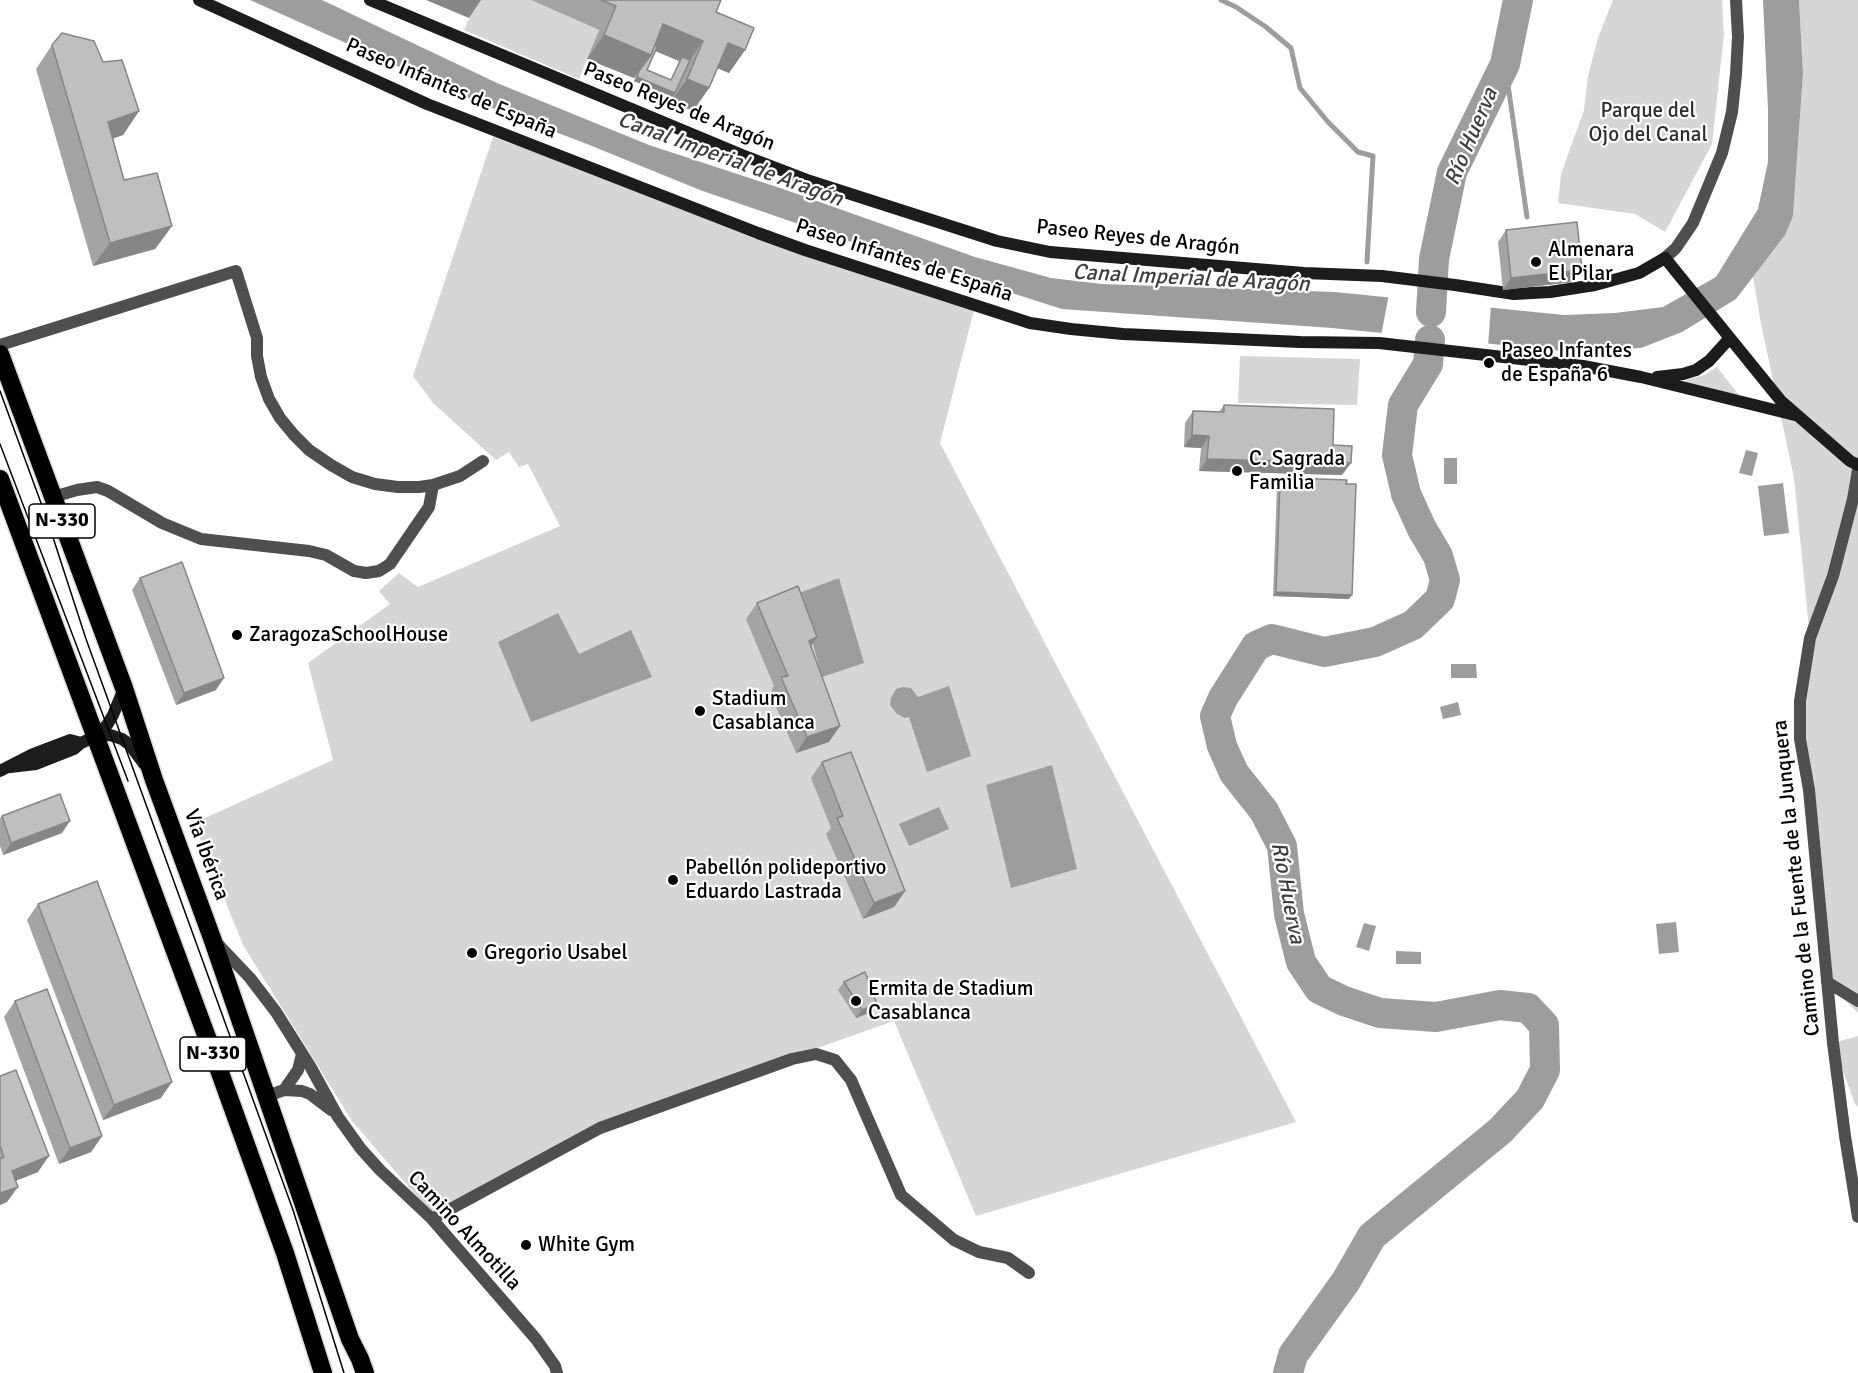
<!DOCTYPE html>
<html>
<head>
<meta charset="utf-8">
<style>
  body { margin:0 }
  canvas { display:block; background:#fff }
</style>
</head>
<body>
<canvas width="1858" height="1373"></canvas>
<script>
const ctx = document.querySelector('canvas').getContext('2d');
ctx.lineJoin = 'round';
function paint(path, color) { ctx.fillStyle = color; ctx.fill(path, 'evenodd'); }
const toPath = rows => new Path2D(rows.map(r => 'M' + r).join(''));
function trace(path, color, width, dash) { ctx.strokeStyle = color; ctx.lineWidth = width; ctx.lineCap = dash ? 'butt' : 'round'; ctx.setLineDash(dash || []); ctx.stroke(path); }
function label(font, color, halo, rows, align = 'center') {
  ctx.font = font + ' Signika,sans-serif'; ctx.lineWidth = 4.5; ctx.setLineDash([]); ctx.textBaseline = 'middle'; ctx.strokeStyle = halo; ctx.fillStyle = color; for (const [text, x, y, turn = 0] of rows) {
    ctx.save(); ctx.translate(x, y); ctx.rotate((+turn || 0) * Math.PI / 180); ctx.textAlign = isNaN(turn) ? turn : align; if (halo) ctx.strokeText(text, 0, 0); ctx.fillText(text, 0, 0); ctx.restore();
  }
}
paint(toPath([
  [477,0,531,0,599,30,579,79,464,30],
  [1613,0,1722,0,1724,34,1712,144,1665,232,1635,214,1558,203,1561,174,1584,110,1588,76,1598,38],
  [1799,0,1858,0,1858,1013,1827,982,1800,739,1810,638,1794,478,1761,324,1753,276,1793,216,1803,73],
  [493,137,974,310,940,443,1296,1122,976,1216,894,1021,601,1124,432,1214,352,1121,243,945,194,823,333,760,308,663,390,604,379,591,399,573,418,587,560,526,528,464,519,467,509,452,496,460,433,403,413,376],
  [1240,356,1360,359,1357,405,1238,403],
  [1717,367,1742,399,1685,382,1686,380,1704,375],
  [1858,1036,1858,1107,1855,1104,1833,1043]
]), '#d6d6d6');
paint(toPath([
  [250,0,322,0,497,83,649,145,783,189,975,257,1051,278,1102,284,1335,292,1564,315,1615,313,1663,307,1716,277,1758,209,1768,162,1768,109,1763,0,1799,0,1803,73,1793,216,1785,235,1736,299,1682,332,1641,348,1563,351,1332,328,1062,309,842,239,700,190,587,144,482,104],
  [1746,450,1758,453,1752,476,1739,473],
  [1444,458,1457,458,1457,484,1444,484],
  [1783,483,1789,533,1764,536,1758,486],
  [839,578,864,663,822,677,799,593],
  [558,613,579,654,631,630,652,677,531,722,498,642],
  [1451,664,1476,664,1477,678,1451,678],
  [949,686,971,756,927,772,909,717,905,718,897,714,890,705,891,698,896,689,903,687,911,688,918,697],
  [1458,702,1461,715,1443,719,1440,707],
  [1052,765,1077,869,1011,888,986,785],
  [939,807,949,829,909,846,899,824],
  [1676,922,1679,952,1659,954,1656,924],
  [1364,923,1376,926,1369,951,1356,947],
  [1396,951,1421,952,1421,964,1396,964]
]), '#9d9d9d');
paint(toPath([
  [1389,294,1491,305,1488,347,1381,336]
]), '#fff');
trace(toPath([
  [1221,0,1236,7,1266,27,1291,48,1300,88,1328,122,1358,152,1373,156,1367,262],
  [1505,64,1527,217]
]), '#9d9d9d', 5);
trace(toPath([
  [1431,312,1434,259,1452,172,1505,64,1518,0],
  [1288,1373,1293,1355,1346,1281,1372,1236,1500,1131,1530,1099,1545,1070,1544,1025,1528,1008,1500,1005,1436,1017,1380,1013,1344,1001,1319,989,1301,962,1289,914,1282,846,1264,811,1234,773,1222,746,1215,716,1223,698,1256,646,1272,639,1324,652,1375,642,1413,625,1440,599,1445,580,1438,556,1422,529,1406,494,1397,455,1403,405,1428,364,1430,340]
]), '#9d9d9d', 30);
const highway = toPath([
  [0,354,124,688,154,780,212,938,350,1339,360,1359,365,1373],
  [0,479,218,1067,285,1253,323,1373]
]);
trace(highway, '#dbdbdb', 21);
trace(toPath([
  [1665,258,1676,248,1693,223,1722,153,1732,112,1736,74,1738,37,1736,0],
  [0,345,236,271,257,338,257,356,261,377,269,399,280,418,294,435,309,450,331,465,352,477,375,484,398,487,419,487,433,485,460,476,483,461],
  [1858,470,1853,499,1833,576,1810,638,1800,701,1800,739,1809,790,1833,1043,1845,1136,1858,1217],
  [53,497,77,490,97,487,108,491,162,523,201,539,309,551,326,555,354,571,366,573,379,571,390,564,429,507,433,485],
  [215,941,250,978,276,1012,310,1066,338,1117,361,1149,380,1170,432,1219,536,1339,555,1366,557,1373],
  [1827,982,1858,1001],
  [284,1090,298,1070,302,1054],
  [267,1096,284,1090,302,1091,310,1094,331,1110],
  [432,1219,600,1128,792,1059,816,1054,835,1060,851,1080,901,1195,954,1240,979,1252,1008,1258,1029,1273]
]), '#4f4f4f', 12);
trace(toPath([
  [199,0,427,104,758,233,805,250,1030,323,1071,329,1123,334,1300,342,1379,343,1583,366,1641,377,1795,415],
  [370,0,742,155,810,181,997,241,1050,252,1304,273,1382,276,1455,285,1514,294,1550,292,1595,285,1639,273,1665,258,1781,401,1850,461,1858,465],
  [1657,377,1683,374,1696,370,1709,361,1729,339],
  [96,736,107,725,113,715,124,688],
  [10,767,36,764,74,749,81,743,96,736,110,735,122,739,129,744,144,764],
  [0,771,33,754,70,740,81,743]
]), '#1c1c1c', 12);
trace(highway, '#000', 18);
trace(toPath([
  [0,391,48,522,86,639,293,1210,344,1373],
  [0,444,128,781]
]), '#000', 1.5);
paint(toPath([
  [531,0,721,0,716,12,745,50,729,73,718,68,709,88,693,111,671,102,673,97,634,81,636,75,634,78,587,59,599,30],
  [656,51,679,61,671,80,647,70],
  [52,45,103,62,139,111,123,135,113,138,124,180,172,226,155,249,93,266,36,69],
  [1506,230,1582,270,1573,282,1503,290,1498,242],
  [1224,405,1333,445,1342,475,1199,471,1201,448,1184,447,1185,423,1193,411,1219,412],
  [1293,478,1346,484,1349,599,1273,596,1277,486,1280,482,1290,482],
  [140,578,216,690,176,705,132,590],
  [757,603,817,637,811,646,829,742,796,753,770,693,774,686,746,619],
  [822,762,905,891,894,907,863,919,826,834,831,828,811,778],
  [2,816,62,833,3,855,0,846,0,818],
  [38,904,161,1098,103,1120,27,920],
  [844,982,871,1012,856,1018,838,990],
  [15,1001,102,1136,91,1152,59,1164,4,1017],
  [0,1076,38,1172,15,1181,7,1202,0,1205]
]), '#a4a4a4');
paint(toPath([
  [426,0,481,0,469,18],
  [663,24,703,41,687,64,682,57,679,61,648,48],
  [604,35,651,55,634,78,587,59],
  [728,43,745,50,729,73,712,66],
  [637,77,675,93,673,97,634,81],
  [687,79,709,88,693,111,671,102],
  [139,111,123,135,92,146,108,122],
  [172,226,155,249,93,266,110,243],
  [1582,270,1573,282,1503,290,1511,278],
  [1192,435,1209,436,1201,448,1184,447],
  [1207,459,1351,463,1342,475,1199,471],
  [1276,592,1352,595,1349,599,1273,596],
  [817,637,806,653,809,641],
  [224,678,216,690,176,705,184,693],
  [840,726,829,742,796,753,807,737],
  [70,821,62,833,3,855,11,843],
  [905,891,894,907,863,919,874,903],
  [877,1004,871,1012,856,1018,862,1010],
  [172,1082,161,1098,103,1120,114,1105],
  [102,1136,91,1152,59,1164,70,1148],
  [49,1156,38,1172,0,1187,12,1171],
  [18,1187,7,1202,0,1205,0,1193]
]), '#868686');
const building = toPath([
  [601,0,721,0,716,12,754,28,745,50,728,43,709,88,687,79,703,41,663,24,651,55,604,35,616,6,601,0],
  [62,33,94,41,103,62,122,60,139,111,108,122,124,180,157,173,172,226,110,243,52,45,62,33],
  [655,45,657,47,647,70,671,80,682,57,690,60,675,93,637,77,639,71,651,55,655,45],
  [1577,222,1582,270,1511,278,1506,230,1577,222],
  [1224,405,1334,409,1333,445,1352,446,1351,463,1207,459,1209,436,1192,435,1193,411,1224,412,1224,405],
  [1293,478,1347,480,1346,484,1356,484,1352,595,1276,592,1280,482,1293,482,1293,478],
  [182,562,224,678,184,693,140,578,182,562],
  [798,586,817,637,809,641,840,726,807,737,781,677,788,676,757,603,798,586],
  [851,752,905,891,874,903,837,818,843,816,822,762,851,752],
  [60,794,70,821,11,843,2,816,60,794],
  [97,881,172,1082,114,1105,38,904,97,881],
  [865,972,877,1004,862,1010,844,982,865,972],
  [47,989,102,1136,70,1148,15,1001,47,989],
  [16,1070,49,1156,12,1171,18,1187,0,1193,0,1159,4,1157,0,1146,0,1076,16,1070]
]);
paint(building, '#bfbfbf');
trace(building, '#868686', 1.5);
for (const [x, y, r, color] of [
  [1536,262,6,"#000"],
  [1489,363,6,"#000"],
  [1237,471,6,"#000"],
  [237,635,6,"#000"],
  [700,711,6,"#000"],
  [673,880,6,"#000"],
  [472,953,6,"#000"],
  [856,1001,6,"#000"],
  [526,1245,6,"#000"]
]) { const dot = new Path2D(); dot.arc(x, y, r, 0, 2 * Math.PI); ctx.fillStyle = color; ctx.fill(dot); trace(dot, '#fff', 2); }
for (const [x, y, w] of [
  [62,521,66],
  [213,1054,66]
]) { const box = new Path2D(); box.roundRect(x - w / 2, y - 17, w, 34, 4.5); ctx.fillStyle = '#fff'; ctx.fill(box); trace(box, '#000', 1.5); }
label('bold 20px', '#000', null, [
  ["N-330",62,521],
  ["N-330",213,1054]
]);
label('21px', '#000', '#fff', [
  ["Paseo Infantes de España",451,89,23],
  ["Paseo Reyes de Aragón",679,107,22],
  ["Paseo Reyes de Aragón",1138,238,6],
  ["Paseo Infantes de España",904,261,18],
  ["Vía Ibérica",206,855,70],
  ["Camino de la Fuente de la Junquera",1797,878,-96],
  ["Camino Almotilla",464,1231,47]
]);
label('21px', '#2d2d2d', '#fff', [
  ["Parque del",1648,111],
  ["Ojo del Canal",1648,135]
]);
label('21px', '#000', '#fff', [
  ["Almenara",1548,250],
  ["El Pilar",1548,274],
  ["Paseo Infantes",1501,351],
  ["de España 6",1501,375],
  ["C. Sagrada",1249,459],
  ["Familia",1249,483],
  ["ZaragozaSchoolHouse",249,635],
  ["Stadium",712,699],
  ["Casablanca",712,723],
  ["Pabellón polideportivo",685,868],
  ["Eduardo Lastrada",685,892],
  ["Gregorio Usabel",484,953],
  ["Ermita de Stadium",868,989],
  ["Casablanca",868,1013],
  ["White Gym",538,1245]
], 'left');
label('italic 22px', '#3e3e3e', '#fff', [
  ["Río Huerva",1472,137,-67],
  ["Canal Imperial de Aragón",730,160,20],
  ["Canal Imperial de Aragón",1191,279,3],
  ["Río Huerva",1287,893,79]
]);
</script>
</body>
</html>
